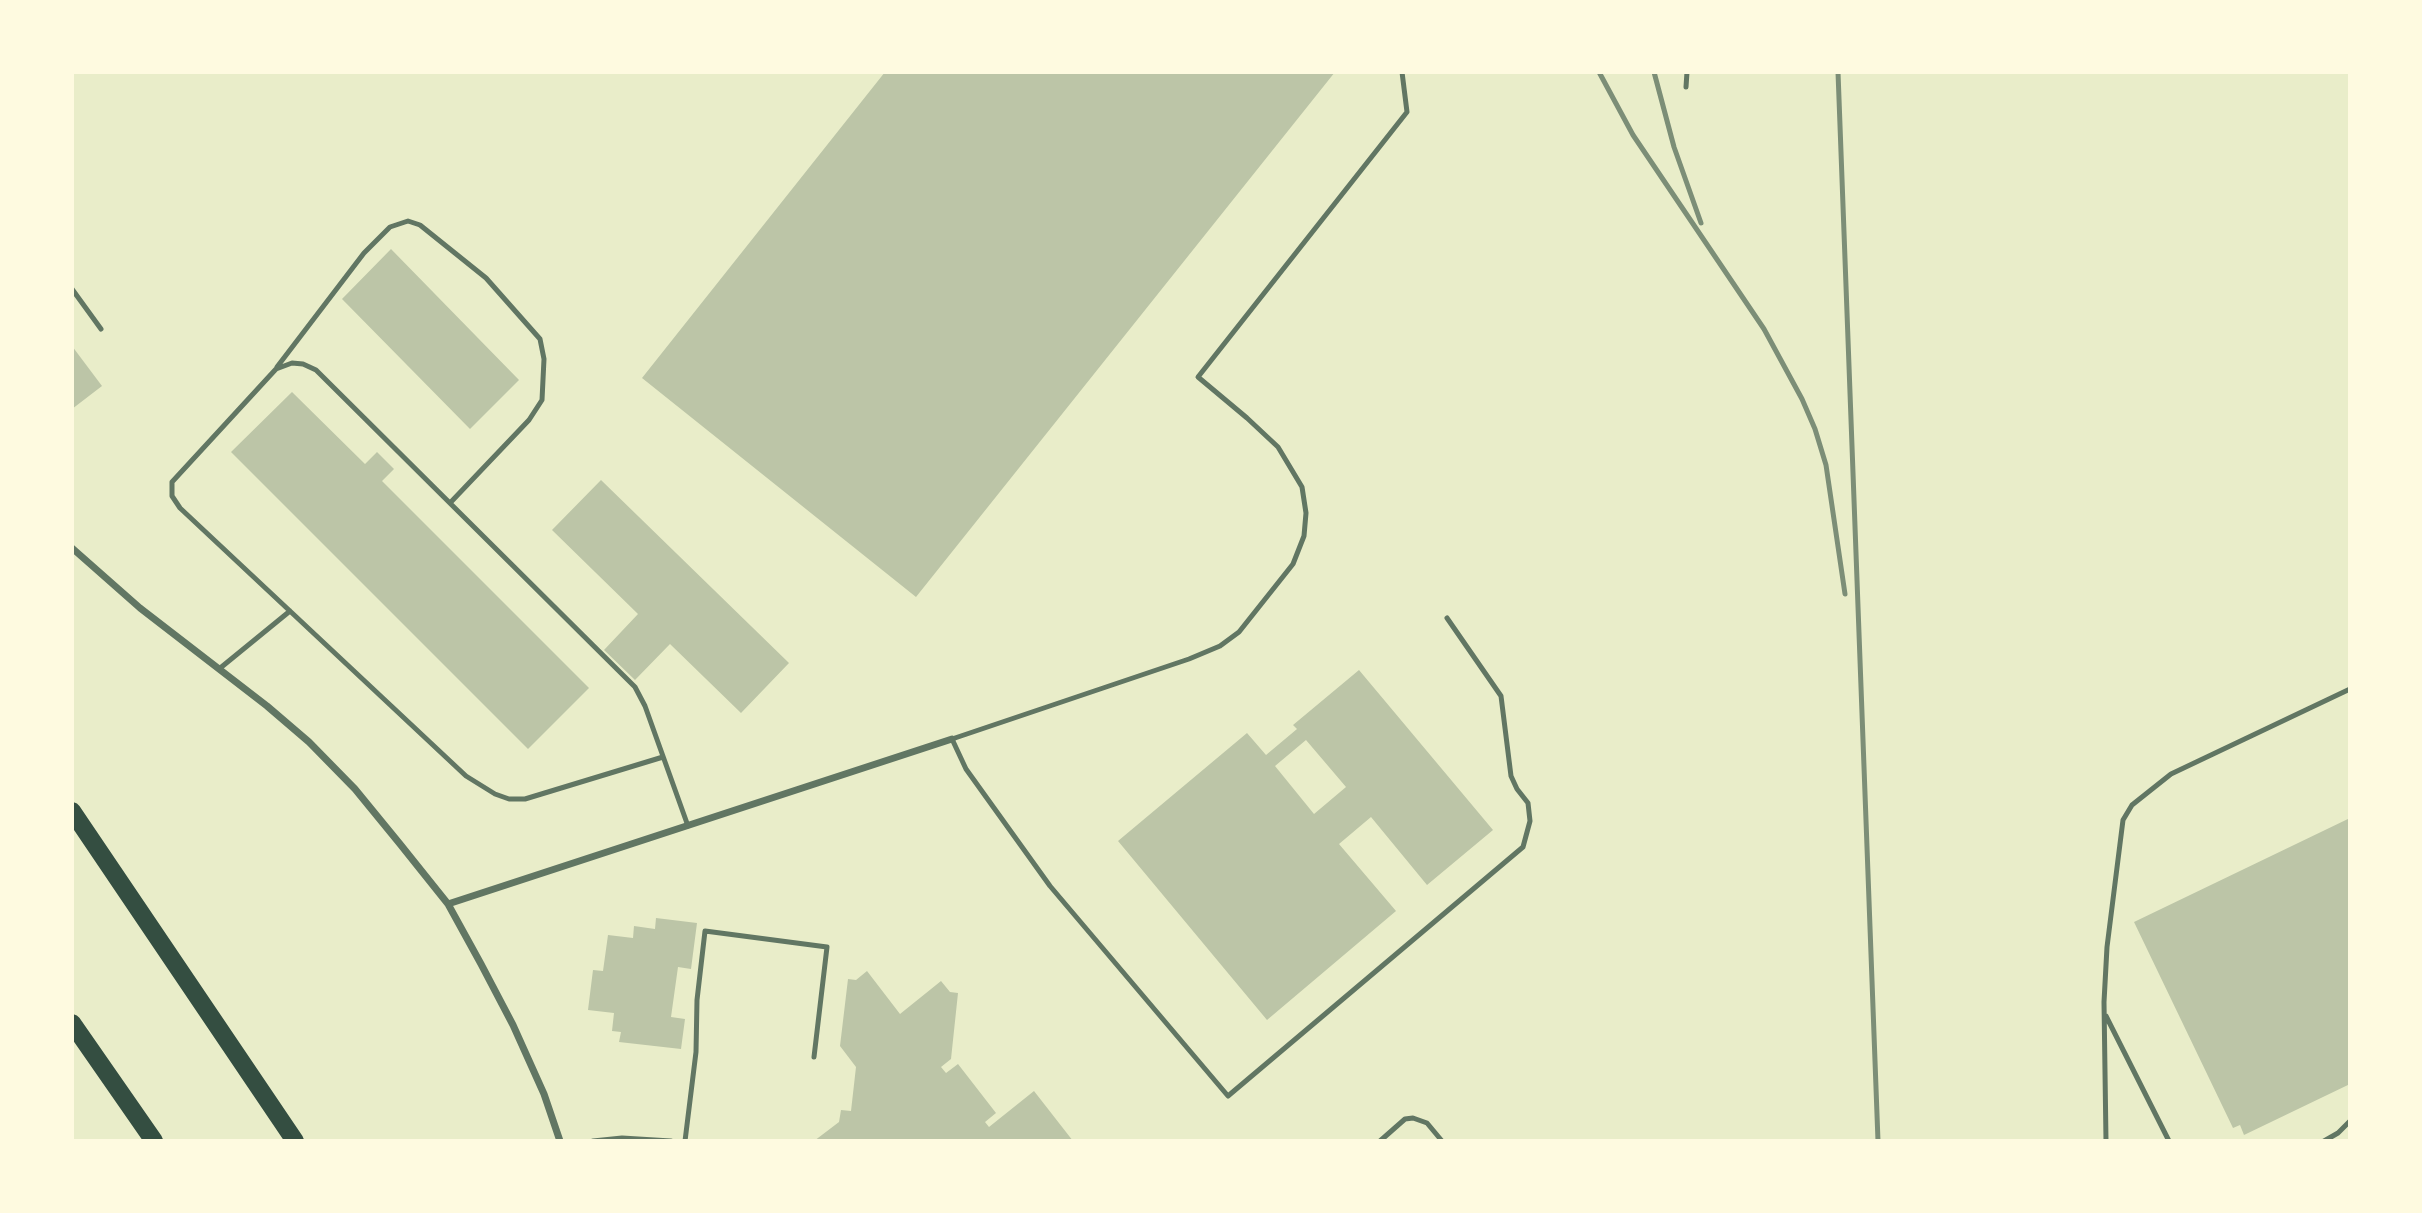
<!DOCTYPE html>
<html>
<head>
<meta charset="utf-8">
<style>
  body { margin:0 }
  #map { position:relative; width:2422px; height:1213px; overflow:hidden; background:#e9edc9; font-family:"Open Sans",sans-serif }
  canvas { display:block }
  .frame { position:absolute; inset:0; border:74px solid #fefae0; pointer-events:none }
</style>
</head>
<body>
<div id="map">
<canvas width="2422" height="1213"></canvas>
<div class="frame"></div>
</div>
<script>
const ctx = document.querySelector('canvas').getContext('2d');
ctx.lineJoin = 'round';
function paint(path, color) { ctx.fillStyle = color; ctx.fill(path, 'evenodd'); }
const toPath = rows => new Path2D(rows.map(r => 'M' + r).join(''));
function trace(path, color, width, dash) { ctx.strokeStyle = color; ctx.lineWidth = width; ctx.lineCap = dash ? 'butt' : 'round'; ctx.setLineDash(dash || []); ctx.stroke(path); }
paint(toPath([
  [885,72,1335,72,916,597,642,378],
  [391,249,519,380,470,429,342,299],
  [72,346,102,386,72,409],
  [292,392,365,464,377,452,394,469,382,481,589,688,528,749,231,452],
  [601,480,789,663,741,713,670,644,635,680,604,650,638,614,552,530],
  [1359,670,1493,830,1427,885,1371,817,1339,844,1396,911,1267,1020,1118,841,1247,733,1266,755,1297,729,1293,725],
  [1306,740,1346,787,1314,814,1275,766],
  [2350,818,2350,1084,2244,1135,2240,1125,2233,1128,2134,922],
  [656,918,697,923,691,969,678,967,671,1017,685,1019,681,1049,619,1042,621,1032,612,1031,614,1013,588,1010,593,970,603,971,608,935,633,938,634,926,655,929],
  [867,971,900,1014,941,981,950,992,958,993,951,1059,941,1067,946,1073,958,1064,996,1113,985,1122,989,1127,1034,1091,1073,1141,814,1141,839,1122,841,1110,851,1111,856,1067,840,1046,848,979,856,980]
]), '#bcc5a7');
trace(toPath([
  [1402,72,1407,112,1198,377,1247,418,1278,447,1302,487,1306,513,1304,536,1293,564,1239,632,1220,646,1189,659,952,739,966,769,1050,886,1228,1096,1523,847,1530,821,1528,803,1517,789,1511,776,1501,696,1447,618],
  [1686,87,1687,72],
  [72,289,101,329],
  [277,367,364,253,390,227,408,221,420,225,486,278,540,339,544,359,542,400,529,420,450,503],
  [219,669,290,611],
  [663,757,525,799,509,799,495,794,466,776,180,508,172,496,172,482,276,369,292,363,303,364,316,370,635,687,645,706,688,826],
  [2106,1016,2169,1141],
  [593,1141,622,1138,671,1141],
  [685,1141,696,1052,697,1000,705,931,827,947,814,1057],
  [1380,1141,1405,1119,1413,1118,1427,1123,1442,1141],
  [2106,1141,2104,1002,2107,947,2123,820,2132,805,2171,774,2350,689],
  [2324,1141,2338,1133,2350,1121]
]), '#617663', 5);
trace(toPath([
  [72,548,140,608,267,706,309,742,355,789,400,844,448,904,481,964,513,1025,544,1094,560,1141],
  [448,904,952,739]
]), '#617663', 7);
trace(toPath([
  [72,811,295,1141],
  [72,1023,154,1141]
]), '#344e41', 18);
trace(toPath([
  [1599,72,1633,135,1764,329,1802,399,1815,429,1826,465,1845,594],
  [1654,72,1674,147,1701,223],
  [1838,72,1878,1141]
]), '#7c8e77', 5);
</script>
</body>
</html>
